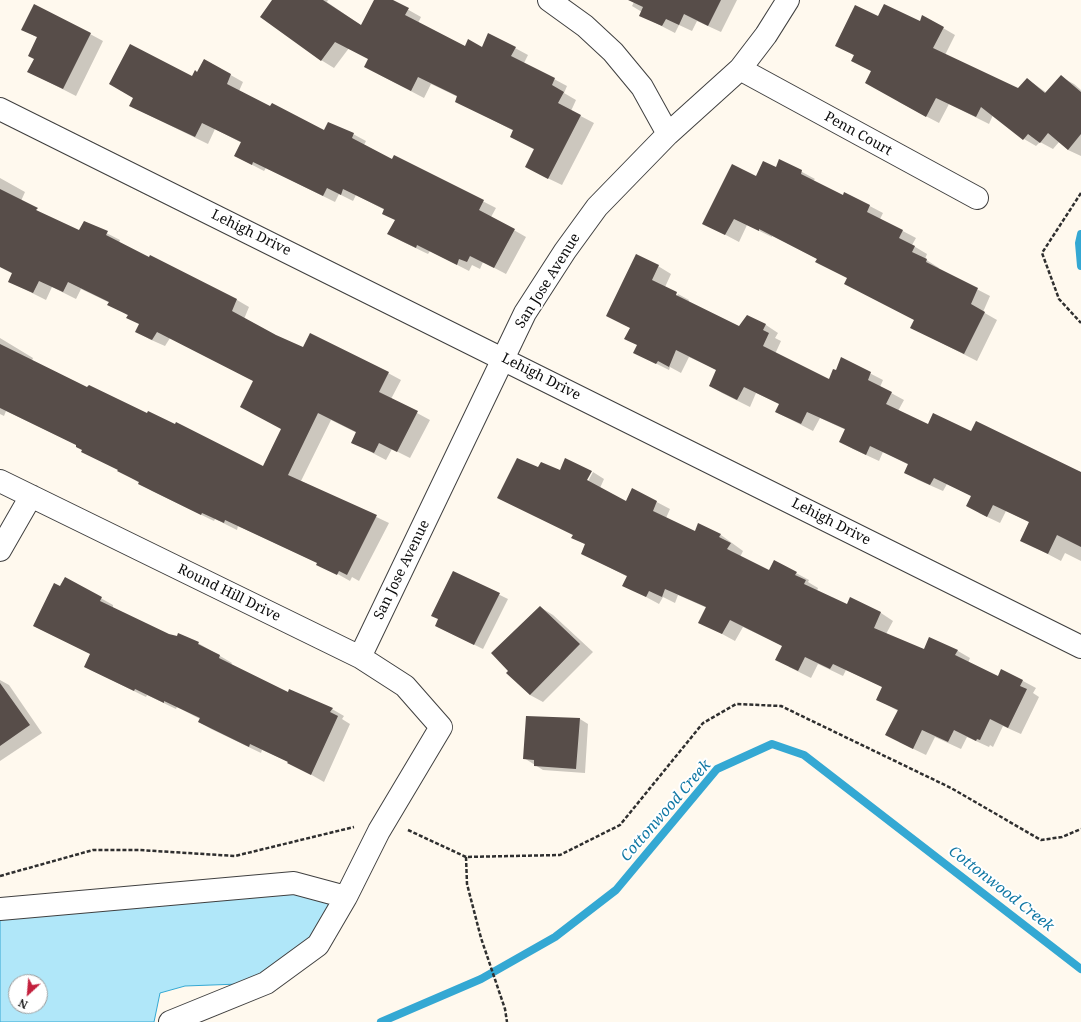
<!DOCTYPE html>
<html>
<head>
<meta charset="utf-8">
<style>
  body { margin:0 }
  #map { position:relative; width:1081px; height:1022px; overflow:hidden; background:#fff9ee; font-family:"Noto Serif",serif }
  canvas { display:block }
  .north { position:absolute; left:8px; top:974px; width:40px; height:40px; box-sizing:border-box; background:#fff; border:1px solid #9e9e9e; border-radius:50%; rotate:206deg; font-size:11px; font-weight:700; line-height:16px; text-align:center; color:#0d0d0d }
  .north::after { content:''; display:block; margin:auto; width:14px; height:18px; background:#c3203d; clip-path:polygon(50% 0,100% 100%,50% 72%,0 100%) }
</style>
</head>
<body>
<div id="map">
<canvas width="1081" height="1022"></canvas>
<div class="north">N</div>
</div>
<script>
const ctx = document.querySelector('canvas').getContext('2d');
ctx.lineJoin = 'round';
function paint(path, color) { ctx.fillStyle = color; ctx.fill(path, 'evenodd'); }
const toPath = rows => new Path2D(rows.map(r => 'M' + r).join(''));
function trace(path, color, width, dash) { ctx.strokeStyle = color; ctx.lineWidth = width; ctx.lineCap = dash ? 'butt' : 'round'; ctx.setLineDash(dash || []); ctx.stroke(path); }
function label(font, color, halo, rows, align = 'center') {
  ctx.font = font + ' "Noto Serif",serif'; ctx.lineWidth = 4; ctx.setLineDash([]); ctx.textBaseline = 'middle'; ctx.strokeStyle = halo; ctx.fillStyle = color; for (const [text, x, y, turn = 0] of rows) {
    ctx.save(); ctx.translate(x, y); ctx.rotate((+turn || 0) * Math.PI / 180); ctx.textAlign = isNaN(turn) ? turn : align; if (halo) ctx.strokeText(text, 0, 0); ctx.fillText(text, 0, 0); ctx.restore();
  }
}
const water = toPath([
  [294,883,346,897,318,945,266,983,185,986,160,993,154,1022,0,1022,0,909,294,883],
  [16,982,40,982,40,1006,16,1006,16,982]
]);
paint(water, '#b0e7f9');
trace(water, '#34a8d3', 1);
paint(toPath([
  [273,0,328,0,327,2,362,26,375,0,391,0,421,17,418,23,466,47,515,48,528,55,524,63,567,86,564,93,576,100,571,111,594,123,562,185,539,174,535,150,511,137,514,131,456,101,458,97,431,84,424,98,378,74,369,59,349,48,334,68,321,60],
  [635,0,737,0,721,32,697,21,692,31,679,25,675,33,640,15,642,12,632,6],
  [878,17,943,28,955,35,945,55,1018,90,1027,79,1047,93,1061,77,1074,84,1081,90,1081,156,1068,150,1059,142,1053,149,1040,142,1036,146,1024,139,993,115,989,124,949,104,939,123,899,102,871,71,852,61,855,56,836,45],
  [22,29,90,34,103,41,76,96,29,72,35,59,38,38],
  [204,60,243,82,239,91,271,107,324,132,353,134,366,141,364,145,392,160,394,156,496,208,491,217,526,237,506,274,483,262,480,269,472,265,469,271,430,251,428,254,401,241,389,234,396,220,385,210,356,195,353,201,339,194,335,202,266,168,264,171,235,156,242,143,215,129,208,144,130,106,192,77,198,73],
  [780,160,815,179,813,181,844,196,845,193,883,213,880,219,916,238,912,245,927,254,925,259,939,268,938,269,990,296,983,312,997,320,977,361,912,328,915,320,848,278,817,262,818,259,772,236,772,237,747,225,739,242,703,223,756,178,776,168],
  [0,178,25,192,21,201,49,218,80,232,85,222,120,240,119,243,237,300,249,307,244,319,275,336,304,348,388,373,401,380,391,399,430,420,410,458,392,449,386,460,365,449,353,442,357,433,331,420,301,481,389,523,359,581,352,577,350,581,318,563,238,526,237,530,215,519,214,521,152,491,119,470,83,452,83,450,77,445,6,411,4,416,0,414,0,338,33,358,32,361,88,389,263,467,282,429,254,381,170,338,165,346,149,339,137,332,140,324,110,303,81,289,76,299,52,287,46,300,10,282,13,274,0,267],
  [658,266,671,274,665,287,675,300,678,294,689,300,688,303,739,327,747,316,766,325,778,333,775,338,781,341,775,354,829,380,836,371,842,359,883,380,880,387,904,400,898,411,928,425,971,432,1081,472,1081,561,1065,553,1061,561,1021,540,1029,522,1006,511,1000,523,979,513,972,496,947,484,943,491,918,480,906,472,909,465,883,452,879,461,853,449,841,442,846,430,820,418,813,431,776,412,780,404,756,393,750,407,722,393,710,386,717,370,689,357,681,373,670,367,669,370,647,359,638,345,631,328,620,323],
  [539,468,586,485,593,472,604,479,600,488,626,502,632,489,670,509,666,518,695,532,699,524,721,535,743,551,740,557,769,572,796,573,809,580,808,582,818,588,817,591,847,606,851,598,881,613,893,621,886,634,924,651,930,638,958,651,970,658,968,663,998,677,1001,670,1023,681,1036,688,1033,693,1039,697,1021,734,1003,726,993,747,990,745,989,747,967,737,961,749,935,737,926,755,899,742,898,711,877,699,883,687,846,670,843,676,818,664,811,678,789,667,783,646,743,627,735,641,700,622,707,608,678,595,675,603,663,597,659,604,624,585,628,577,595,560,586,545,572,537,573,535],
  [453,572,508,599,483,649,444,630],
  [65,578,113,605,113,608,169,635,198,643,232,663,231,665,288,693,332,709,344,716,342,719,350,724,324,782,289,762,262,750,261,753,211,729,199,722,200,719,177,707,176,709,147,695,146,697,85,667,91,654,34,626],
  [540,607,553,615,593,652,543,702,530,695,508,673],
  [0,680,9,685,42,733,0,761],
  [580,719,588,724,585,773,543,770,524,758]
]), '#0003');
trace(toPath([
  [1081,234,1079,243,1081,266],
  [381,1022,481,979,555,937,616,890,717,769,772,744,804,755,1081,969]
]), '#34a8d3', 8);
paint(toPath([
  [272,0,323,0,361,25,374,0,393,0,409,8,405,15,465,46,468,39,482,47,488,33,516,47,511,56,555,78,552,85,564,92,558,103,581,115,548,179,525,167,534,149,510,137,513,130,455,102,457,96,418,77,411,91,364,67,368,59,335,42,321,61,260,17],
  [628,0,721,0,708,26,684,14,679,25,666,19,662,26,639,16,643,7],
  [34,4,91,33,63,89,27,72,34,59,28,56,37,37,21,30],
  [884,4,920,21,922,15,944,27,933,48,1018,88,1027,78,1045,93,1061,75,1081,92,1081,134,1068,150,1048,133,1040,143,1028,134,1023,140,981,107,976,117,936,98,926,117,865,83,871,71,851,61,854,55,835,46,855,5,878,16],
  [130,44,192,76,195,70,197,72,204,59,231,74,227,84,270,106,272,103,324,130,328,122,354,133,352,138,392,159,394,155,484,200,479,210,515,229,494,268,470,256,467,262,459,259,457,265,417,245,416,248,387,234,395,220,382,214,384,209,343,189,341,195,327,188,323,196,253,162,252,165,234,156,241,142,202,123,195,137,129,106,133,98,109,84],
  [779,159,802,170,801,174,843,195,844,192,870,205,867,212,903,230,899,238,915,246,912,252,927,259,926,262,978,288,971,304,985,312,964,354,910,328,914,320,844,284,847,278,815,262,817,259,759,229,759,231,734,219,725,235,702,224,732,164,756,176,763,161,776,167],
  [0,189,38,208,36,210,79,230,84,221,108,231,106,235,149,257,150,255,237,299,232,311,276,335,303,347,310,333,389,372,379,392,418,411,397,452,379,443,374,453,351,443,356,432,318,413,288,475,377,515,347,575,339,571,337,575,316,565,317,563,225,520,224,523,202,513,201,515,138,484,139,482,117,471,118,470,81,452,82,450,76,447,76,445,0,408,0,344,87,387,89,385,147,413,148,411,175,424,176,422,263,466,281,429,240,407,253,381,157,332,152,340,135,332,139,324,126,318,128,315,107,305,109,302,68,282,63,292,39,281,33,293,8,282,12,273,0,267],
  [636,254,659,265,652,280,677,292,676,295,739,326,747,315,766,324,763,330,769,333,763,346,829,379,833,369,836,370,841,357,871,372,868,380,892,392,886,404,928,424,933,413,971,431,976,421,1081,472,1081,547,1057,535,1048,554,1020,541,1029,522,993,505,987,517,966,506,971,496,934,478,930,485,904,473,908,464,870,446,866,455,839,442,845,429,807,412,801,424,775,412,779,404,744,387,737,400,709,386,716,370,676,350,669,367,658,361,656,364,633,353,637,345,624,339,630,328,606,316],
  [517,458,538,467,541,462,560,470,565,458,592,471,587,480,626,501,632,488,657,501,653,511,695,531,698,523,721,534,719,537,731,543,727,549,769,570,774,560,797,572,795,575,806,580,804,584,847,604,850,597,881,612,874,628,924,649,929,637,958,650,955,655,998,676,1001,669,1023,680,1020,686,1027,689,1008,728,990,719,980,740,977,739,976,741,954,730,948,742,922,730,913,749,885,735,898,710,876,700,882,687,833,664,830,669,805,657,798,671,775,660,782,646,730,620,722,634,698,623,706,607,665,589,662,597,649,591,646,597,622,586,627,576,581,554,585,544,571,538,573,535,497,498],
  [453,571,500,593,474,645,435,626,438,619,431,616],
  [65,577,102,597,100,601,169,634,177,636,178,633,199,642,198,644,220,655,219,658,288,692,289,689,333,708,330,712,338,716,311,775,287,763,288,762,250,744,249,747,198,722,200,718,164,701,164,703,135,689,134,691,84,667,90,654,33,626,54,583,60,586],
  [540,606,580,644,530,695,506,673,508,671,491,653],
  [0,683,30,725,0,746],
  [526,716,580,718,576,769,534,766,534,760,523,759]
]), '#574d49');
const minor = toPath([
  [549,0,585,26,613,52,642,87,668,134],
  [740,69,977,198],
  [0,109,1081,647],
  [0,481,360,657,405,686,441,727,379,831,346,897,318,945,266,983,170,1022],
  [0,550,31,496],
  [360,657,525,313,565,251,597,207,668,134,740,69,766,35,788,0],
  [0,909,294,883,346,897]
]);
trace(minor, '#404040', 24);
trace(toPath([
  [1081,193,1042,253,1059,299,1081,323],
  [408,830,466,857,560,855,620,825,703,723,736,704,781,706,951,788,1041,840,1062,837,1081,829],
  [466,857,467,884,481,938,505,1009,507,1022],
  [0,876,93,850,140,850,235,856,354,827]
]), '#2f2f2f', 2.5, [4, 2]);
trace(minor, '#fff', 22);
label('14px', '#0d0d0d', '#fff', [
  ["Penn Court",858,134,29],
  ["Lehigh Drive",251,233,26],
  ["San Jose Avenue",548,281,-58],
  ["Lehigh Drive",541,377,27],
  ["Lehigh Drive",831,522,27],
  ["San Jose Avenue",402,570,-64],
  ["Round Hill Drive",229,593,26]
]);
label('italic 15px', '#1178a4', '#fff', [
  ["Cottonwood Creek",666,811,-49],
  ["Cottonwood Creek",1001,889,38]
]);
</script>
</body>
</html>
